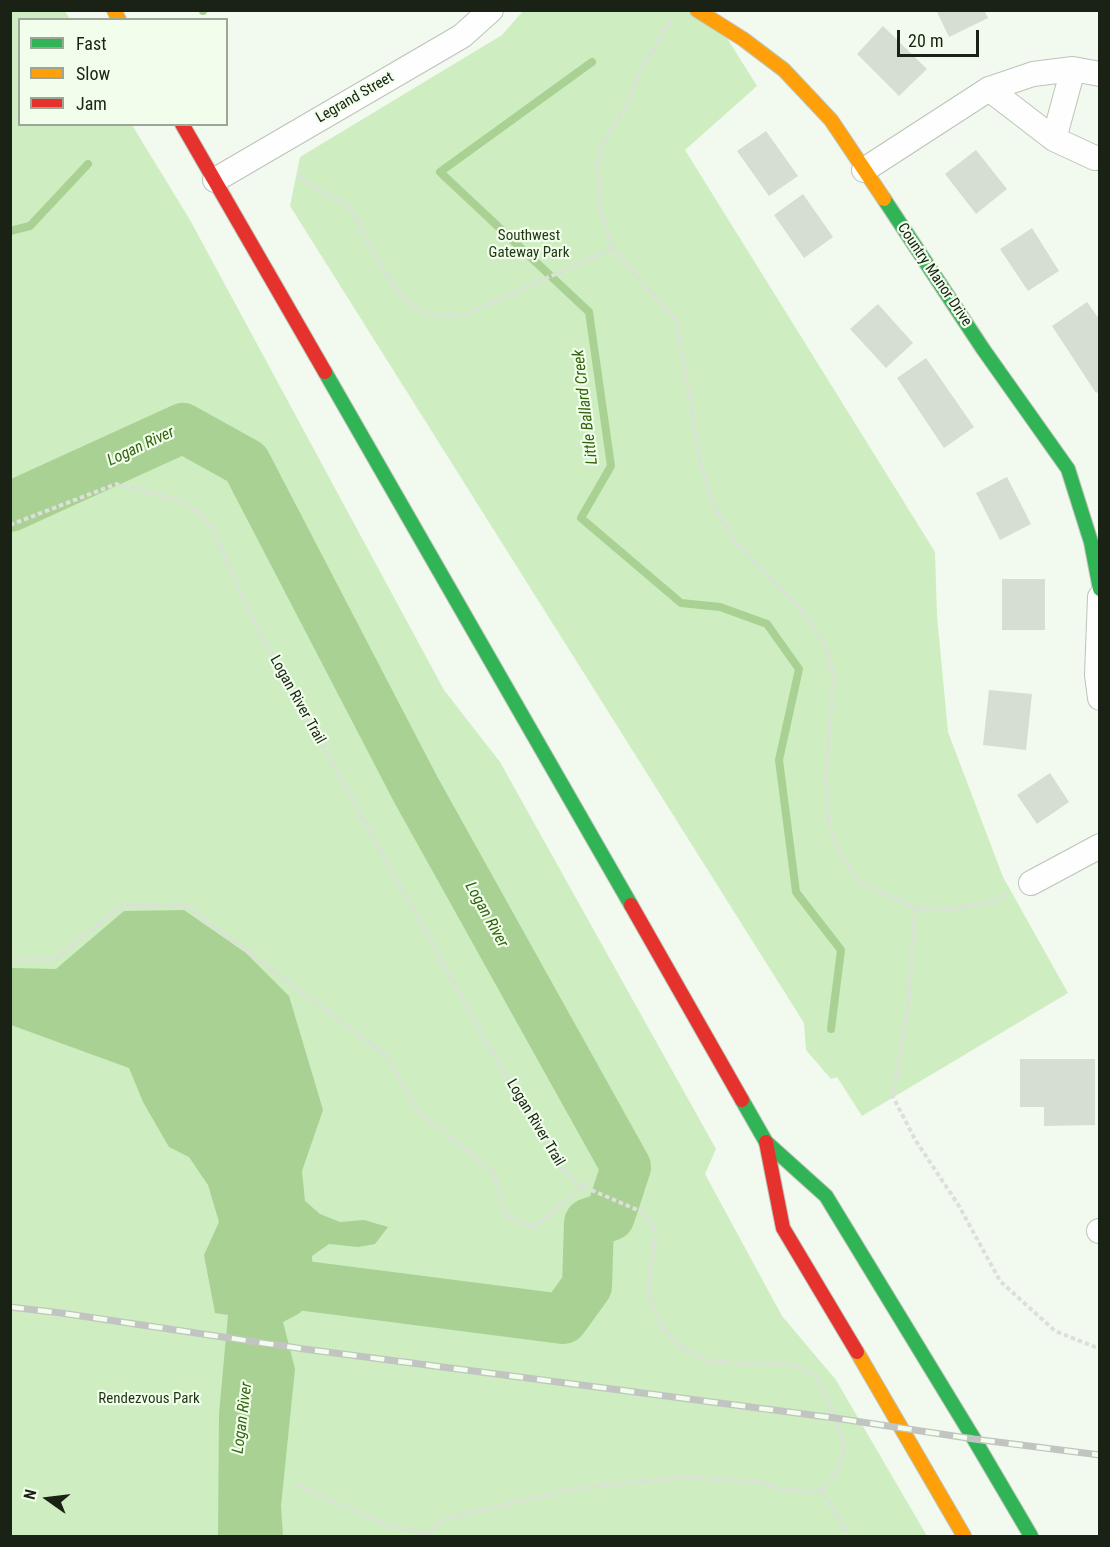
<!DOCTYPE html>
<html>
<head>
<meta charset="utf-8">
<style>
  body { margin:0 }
  #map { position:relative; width:1110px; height:1547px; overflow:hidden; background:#f2faef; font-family:"Roboto Condensed",sans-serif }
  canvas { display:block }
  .frame { position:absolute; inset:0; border:12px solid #1a2216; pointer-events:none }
  .legend { position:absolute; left:18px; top:18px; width:210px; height:108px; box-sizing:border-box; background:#f1feeb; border:2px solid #9ba696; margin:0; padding:8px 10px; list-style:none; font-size:18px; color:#1a2216 }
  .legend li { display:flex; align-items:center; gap:12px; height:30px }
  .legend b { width:30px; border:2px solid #9ba696 }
  .north { position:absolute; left:18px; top:1469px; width:60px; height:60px; -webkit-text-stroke:4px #f1feeb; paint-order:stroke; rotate:284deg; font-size:16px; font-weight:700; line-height:24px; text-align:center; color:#1a2216 }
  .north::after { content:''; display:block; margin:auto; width:21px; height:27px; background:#1a2216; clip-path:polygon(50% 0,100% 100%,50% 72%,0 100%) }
  .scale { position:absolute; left:897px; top:30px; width:82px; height:27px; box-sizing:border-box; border:3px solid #1a2216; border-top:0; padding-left:8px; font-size:18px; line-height:21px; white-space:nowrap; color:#1a2216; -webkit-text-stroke:4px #f1feeb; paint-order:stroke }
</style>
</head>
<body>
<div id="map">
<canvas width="1110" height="1547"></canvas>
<div class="frame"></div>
<ul class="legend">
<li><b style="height:8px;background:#30b455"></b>Fast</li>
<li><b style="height:8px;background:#ff9f0a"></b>Slow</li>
<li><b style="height:8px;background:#e5322d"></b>Jam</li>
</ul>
<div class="north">N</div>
<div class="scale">20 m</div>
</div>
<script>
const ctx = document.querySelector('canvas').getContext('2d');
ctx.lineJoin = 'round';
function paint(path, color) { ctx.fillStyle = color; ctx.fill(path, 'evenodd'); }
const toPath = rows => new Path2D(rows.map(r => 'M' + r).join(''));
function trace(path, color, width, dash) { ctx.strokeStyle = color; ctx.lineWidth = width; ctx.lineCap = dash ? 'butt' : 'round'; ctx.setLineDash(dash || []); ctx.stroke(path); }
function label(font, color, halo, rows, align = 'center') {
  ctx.font = font + ' "Roboto Condensed",sans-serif'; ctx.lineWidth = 4.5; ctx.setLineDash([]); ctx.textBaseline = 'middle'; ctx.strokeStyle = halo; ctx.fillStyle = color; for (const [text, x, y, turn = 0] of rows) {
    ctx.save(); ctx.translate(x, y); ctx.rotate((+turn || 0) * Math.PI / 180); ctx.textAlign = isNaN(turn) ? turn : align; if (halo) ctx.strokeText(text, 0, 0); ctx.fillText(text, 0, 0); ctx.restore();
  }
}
paint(toPath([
  [64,10,70,19,20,20,20,124,132,125,190,220,444,690,500,762,716,1149,705,1174,782,1316,836,1380,927,1536,11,1536,10,11],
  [523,11,710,11,757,86,685,150,935,552,937,616,948,732,1003,877,1068,993,862,1116,837,1077,831,1079,806,1050,804,1023,290,206,300,157,502,35]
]), '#ceedc0');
paint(toPath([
  [184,910,246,953,289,996,323,1110,302,1171,305,1201,320,1214,340,1222,364,1220,388,1227,375,1244,358,1247,329,1244,312,1256,313,1275,310,1299,300,1313,283,1322,295,1369,281,1506,283,1536,218,1536,219,1414,228,1315,215,1313,204,1255,219,1222,208,1185,189,1157,169,1147,143,1102,129,1068,11,1025,11,968,56,969,124,911]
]), '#a9d194');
trace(toPath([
  [203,11,203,10],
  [592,62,440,172,589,312,611,466,581,518,681,603,720,607,767,624,799,669,779,760,796,892,841,950,831,1029],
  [10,231,30,226,88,164]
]), '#a9d194', 8);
trace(toPath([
  [10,507,183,428,246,463,416,790,626,1167,610,1216,589,1223,587,1286,563,1319,298,1285,258,1299]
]), '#a9d194', 50);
paint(toPath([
  [936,10,984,10,988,18,949,37],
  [883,26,927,69,899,96,857,54],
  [766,131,798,176,769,196,737,151],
  [976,150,1007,189,976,214,945,174],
  [803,194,833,237,804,258,774,215],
  [1032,228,1059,271,1028,291,1000,249],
  [1087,302,1100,320,1100,391,1096,393,1052,326],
  [878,304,913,343,886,368,850,329],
  [926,358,974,427,944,448,897,378],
  [1007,477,1031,524,1000,540,976,493],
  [1002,579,1045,579,1045,630,1002,630],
  [989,690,1032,694,1026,750,983,745],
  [1050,773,1069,802,1037,824,1017,795],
  [1020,1059,1095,1059,1095,1125,1044,1126,1044,1107,1020,1107]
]), '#d6ddd3');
const street = toPath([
  [989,89,1054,139,1095,158,1100,158],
  [1054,139,1073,69],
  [864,170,989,89,1033,74,1073,69,1100,74],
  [215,180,462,36,491,10],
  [1100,597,1097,675,1100,698],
  [1031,883,1100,846],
  [1099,1231,1100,1231]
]);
const fast = toPath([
  [884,199,983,349,1068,469,1091,542,1100,589],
  [325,372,631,905],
  [742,1100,766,1142,826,1196,974,1439,1031,1536]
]);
const slow = toPath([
  [114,10,119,20],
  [697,10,743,39,784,70,831,120,884,199],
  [857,1352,964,1536]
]);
const jam = toPath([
  [182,124,325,372],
  [631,905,742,1100],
  [766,1142,783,1228,857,1352]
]);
trace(street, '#bcc3b8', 26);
trace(fast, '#bcc3b8', 16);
trace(slow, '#bcc3b8', 16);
trace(jam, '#bcc3b8', 16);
trace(toPath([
  [670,21,637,77,628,103,603,143,598,161,600,210,613,248,677,322,702,471,716,510,733,539,798,606,823,640,833,675,826,781,829,824,839,853,858,881,915,908,950,909,988,903,1009,893],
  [298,175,308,183,349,206,376,257,401,296,427,316,463,316,613,248],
  [10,525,116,484,183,501,209,522,255,624,501,1068,563,1170,582,1186,642,1212,652,1223,655,1238,648,1289,658,1322,682,1348,710,1361,747,1364,791,1363,817,1377,835,1418,845,1450,834,1478,816,1492,776,1488,760,1482,682,1477,573,1489,444,1519,427,1534,427,1536],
  [915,908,908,1009,893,1097,916,1141,959,1206,1000,1281,1055,1331,1100,1349],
  [10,960,54,960,123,905,184,905,270,968,386,1055,418,1112,493,1171,505,1214,534,1228,582,1186],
  [297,1485,387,1525,427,1534],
  [821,1489,849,1536]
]), '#dcdfdb', 4, [4.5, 3]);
trace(street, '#fdfefd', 24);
trace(fast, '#30b455', 14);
trace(slow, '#ff9f0a', 14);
trace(jam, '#e5322d', 14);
const rail = toPath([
  [10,1307,61,1313,304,1349,835,1418,974,1439,1100,1455]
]);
trace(rail, '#c2c4c2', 7);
trace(rail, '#f1feeb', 4.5, [14]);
label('15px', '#1a2216', '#f1feeb', [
  ["Legrand Street",355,98,-30],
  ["Country Manor Drive",934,275,56],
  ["Logan River Trail",297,700,61],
  ["Logan River Trail",535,1123,59]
]);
label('15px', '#1f3513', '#f1feeb', [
  ["Southwest",529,236],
  ["Gateway Park",529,253],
  ["Rendezvous Park",149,1399]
]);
label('italic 16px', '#33630d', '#f1feeb', [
  ["Little Ballard Creek",586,407,-97],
  ["Logan River",141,447,-25],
  ["Logan River",486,915,61],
  ["Logan River",243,1418,-83]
]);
</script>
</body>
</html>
